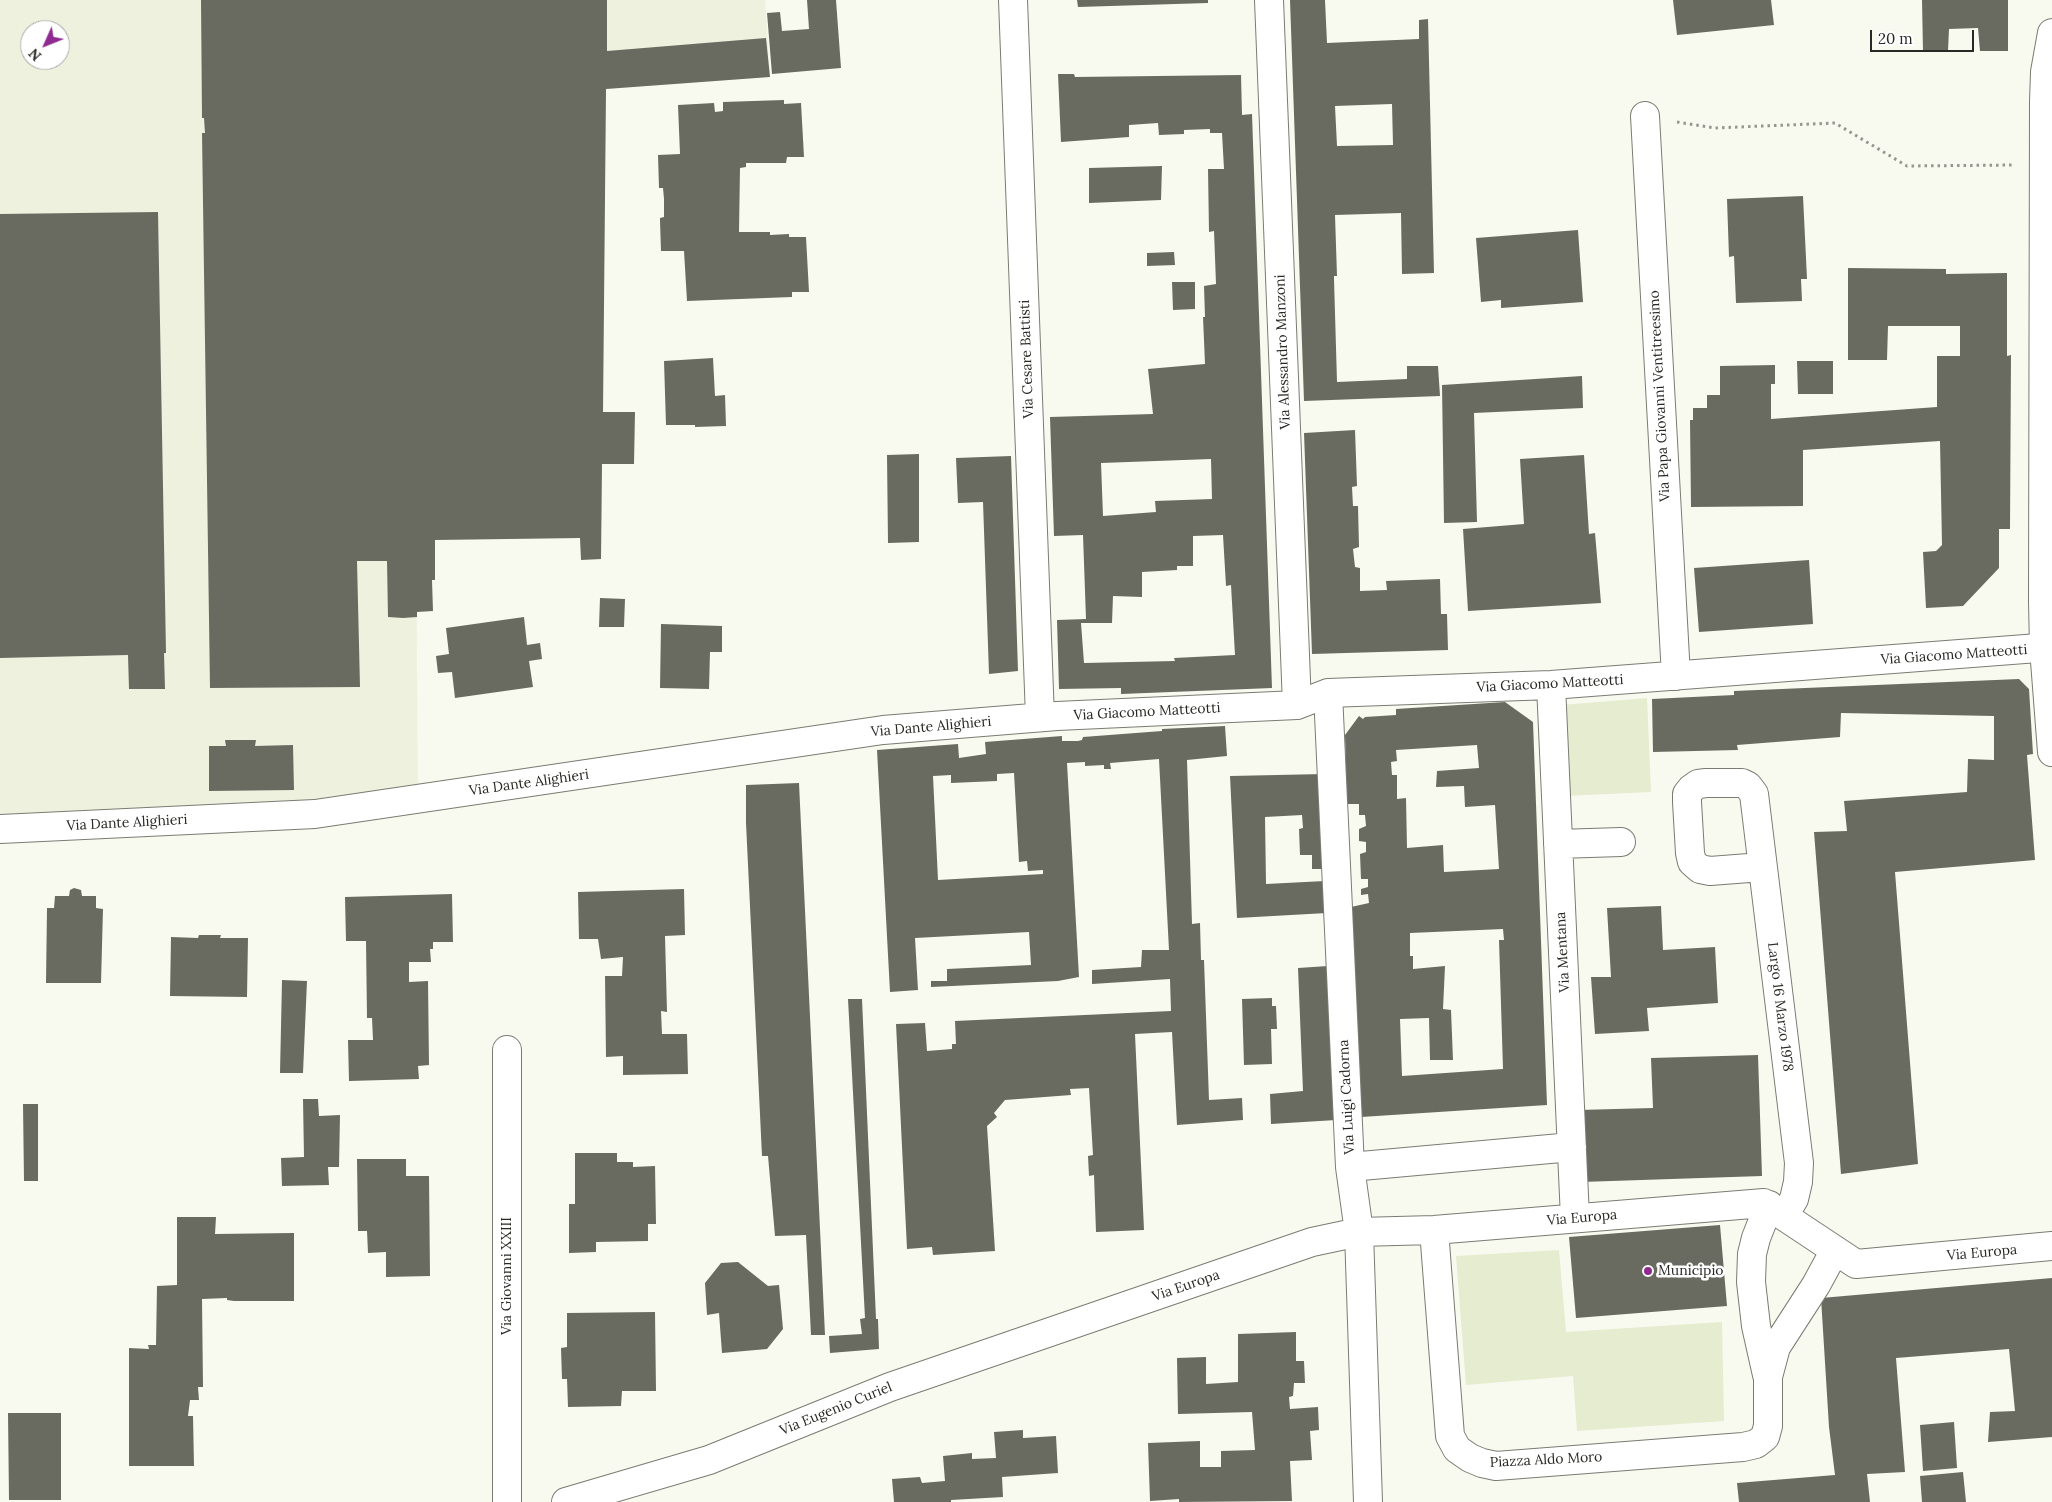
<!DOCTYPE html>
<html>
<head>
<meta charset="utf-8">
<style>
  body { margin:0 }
  #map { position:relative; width:2052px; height:1502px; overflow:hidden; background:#f8faef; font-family:Lora,serif }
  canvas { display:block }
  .north { position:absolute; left:20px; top:20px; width:50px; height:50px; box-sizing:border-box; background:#fff; border:1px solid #a9a9a7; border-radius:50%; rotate:226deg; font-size:14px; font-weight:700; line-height:20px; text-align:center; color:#282924 }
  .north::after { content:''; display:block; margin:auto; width:18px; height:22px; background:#8e2a90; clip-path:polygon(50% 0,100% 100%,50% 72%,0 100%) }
  .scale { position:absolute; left:1870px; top:30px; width:104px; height:22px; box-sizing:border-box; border:2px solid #282924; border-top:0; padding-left:6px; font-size:15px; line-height:18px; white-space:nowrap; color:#282924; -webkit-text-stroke:4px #fff; paint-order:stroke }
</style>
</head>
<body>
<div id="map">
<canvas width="2052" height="1502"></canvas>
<div class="north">N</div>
<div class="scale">20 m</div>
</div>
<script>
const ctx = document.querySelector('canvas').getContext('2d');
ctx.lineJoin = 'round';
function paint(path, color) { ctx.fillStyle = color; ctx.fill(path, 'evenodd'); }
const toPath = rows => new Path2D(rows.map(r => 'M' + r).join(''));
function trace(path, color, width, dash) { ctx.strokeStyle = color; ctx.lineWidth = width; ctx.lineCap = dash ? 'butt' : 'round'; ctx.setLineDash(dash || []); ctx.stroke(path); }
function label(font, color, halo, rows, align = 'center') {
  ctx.font = font + ' Lora,serif'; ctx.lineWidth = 5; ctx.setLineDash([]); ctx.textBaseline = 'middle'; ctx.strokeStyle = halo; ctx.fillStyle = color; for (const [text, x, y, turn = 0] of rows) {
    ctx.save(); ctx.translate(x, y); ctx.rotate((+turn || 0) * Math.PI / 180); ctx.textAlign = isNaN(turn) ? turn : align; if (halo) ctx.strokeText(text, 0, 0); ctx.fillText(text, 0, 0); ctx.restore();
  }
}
paint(toPath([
  [0,0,765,0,770,77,606,89,601,559,581,560,580,538,416,540,418,793,0,822],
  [30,30,60,30,60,60,30,60]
]), '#edf1de');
paint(toPath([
  [1647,698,1651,792,1565,796,1561,705],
  [1559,1250,1566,1332,1722,1322,1724,1421,1577,1431,1573,1376,1466,1385,1456,1256]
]), '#e6eccf');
paint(toPath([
  [201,0,607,0,607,51,766,38,770,77,606,89,603,412,635,412,634,464,602,464,601,559,581,560,580,538,435,540,435,580,432,580,433,611,417,612,417,617,403,618,388,617,387,561,357,561,360,687,210,688,202,133,205,133,204,118,202,118],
  [807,0,836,0,841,68,772,74,767,13,780,12,782,31,809,29],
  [1077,0,1208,0,1208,3,1078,7],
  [1290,0,1325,0,1327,43,1419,39,1419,20,1428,19,1434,273,1402,274,1401,213,1335,215,1337,276,1334,276,1334,279,1337,382,1407,379,1407,366,1438,366,1440,396,1304,401],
  [1392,104,1393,145,1337,146,1335,106],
  [1673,0,1771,0,1774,25,1677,35],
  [1922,0,2008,0,2008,51,1980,51,1978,28,1949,29,1948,51,1923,52],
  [1058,74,1074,74,1075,77,1241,75,1242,115,1252,114,1272,688,1121,694,1121,688,1059,689,1057,620,1086,619,1083,535,1054,536,1050,417,1153,414,1148,369,1205,364,1203,317,1205,317,1204,286,1216,284,1214,231,1209,232,1208,169,1224,169,1222,133,1210,133,1210,129,1184,130,1184,134,1159,135,1158,123,1129,125,1129,137,1061,142],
  [1211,459,1212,499,1155,501,1156,512,1103,516,1101,463],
  [1223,535,1226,586,1231,585,1235,655,1174,658,1175,661,1084,663,1081,623,1112,623,1113,596,1142,597,1142,572,1177,570,1177,566,1193,566,1193,536],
  [784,100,784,104,801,103,804,157,787,157,786,163,746,163,746,167,740,168,739,232,770,232,770,235,789,234,789,237,806,237,809,292,792,292,792,297,687,301,684,251,661,251,660,221,660,218,664,217,664,199,663,188,659,188,658,155,680,154,678,105,714,103,715,112,723,111,723,102],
  [1162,166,1161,200,1089,203,1089,168],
  [1803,196,1807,279,1801,279,1802,301,1736,303,1734,256,1729,257,1727,199],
  [158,212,166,653,164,653,165,689,129,689,128,655,0,658,0,214],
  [1578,230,1583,302,1501,308,1501,300,1481,302,1476,238],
  [1174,252,1175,265,1147,266,1147,253],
  [1848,268,1946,269,1946,274,2007,273,2007,356,2011,355,2010,529,1999,529,1999,568,1963,606,1926,608,1923,552,1936,551,1942,545,1940,441,1803,450,1803,506,1691,507,1690,420,1693,420,1693,408,1707,408,1707,395,1720,395,1720,366,1775,365,1775,384,1771,384,1771,419,1937,407,1937,356,1960,356,1960,326,1888,326,1887,360,1848,360],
  [1172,282,1195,282,1195,309,1173,310],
  [713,358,715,396,725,395,726,426,695,427,695,425,666,425,664,361],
  [1797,361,1833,361,1833,394,1798,394],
  [1582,376,1583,408,1474,413,1477,522,1444,523,1442,385],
  [1355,430,1357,486,1352,487,1353,506,1358,506,1359,547,1353,549,1355,567,1360,568,1360,591,1387,590,1386,581,1440,579,1441,614,1447,614,1448,650,1312,654,1304,433],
  [919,454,919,542,888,543,887,455],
  [1584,455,1589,534,1595,533,1601,603,1468,611,1463,529,1524,524,1520,459],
  [1011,456,1018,671,989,674,983,502,958,503,956,458],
  [1809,560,1813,624,1699,632,1694,568],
  [600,598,625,599,624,627,599,627],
  [524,617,527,645,540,643,542,659,529,661,533,687,455,698,452,672,438,673,436,656,449,654,446,628],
  [661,624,722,626,722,652,710,652,709,689,660,688],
  [2019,679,2029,689,2033,754,2027,755,2035,860,1895,872,1918,1164,1841,1174,1814,832,1847,831,1844,801,1967,792,1968,759,1994,760,1994,716,1841,713,1840,737,1737,745,1738,750,1653,752,1652,699,1734,695,1734,691],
  [1505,702,1533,722,1547,1105,1361,1117,1351,907,1369,903,1368,894,1361,895,1361,889,1368,887,1368,879,1361,879,1360,854,1366,852,1366,842,1359,841,1359,829,1366,826,1365,815,1359,815,1359,804,1347,804,1345,735,1359,716,1363,719,1365,717,1396,715,1396,709],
  [1477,745,1479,768,1437,771,1436,787,1464,786,1465,807,1495,805,1499,869,1444,872,1443,845,1407,848,1406,798,1397,799,1397,775,1392,775,1391,762,1397,761,1396,750],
  [1503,929,1504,940,1499,940,1503,1069,1402,1076,1400,1019,1429,1018,1430,1060,1453,1060,1451,1010,1443,1009,1445,966,1413,969,1413,956,1410,956,1410,933],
  [1225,726,1227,756,1187,760,1192,924,1200,923,1201,960,1204,960,1209,1100,1242,1098,1243,1120,1177,1125,1172,1032,1135,1034,1144,1230,1096,1232,1094,1175,1089,1176,1088,1156,1093,1155,1089,1088,1070,1089,1071,1095,1005,1100,994,1113,997,1117,987,1126,995,1251,933,1255,932,1247,907,1249,896,1024,925,1023,927,1051,952,1049,952,1044,956,1044,955,1021,1171,1011,1170,979,1092,984,1092,970,1141,967,1142,950,1169,950,1159,759,1110,763,1111,769,1104,769,1104,765,1085,766,1085,762,1067,763,1079,977,1058,981,931,987,931,981,947,981,947,969,1031,965,1029,932,915,938,918,990,890,992,877,750,958,744,959,758,986,754,985,742,1062,736,1062,741,1078,741,1082,740,1083,737,1162,731,1162,729],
  [1014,773,1019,862,1027,861,1028,871,1043,870,1043,874,938,880,933,776,951,775,951,783,997,781,997,774],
  [225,740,256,740,255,746,293,745,294,790,209,791,209,746,226,746],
  [1324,774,1325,869,1312,869,1312,855,1300,855,1299,829,1303,828,1302,815,1265,817,1266,884,1325,881,1327,913,1237,918,1230,776],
  [799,783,825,1335,811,1335,806,1235,775,1236,768,1156,762,1156,746,823,746,785],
  [74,888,81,890,82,896,96,896,96,908,103,909,101,983,46,983,47,908,54,908,55,896,69,896,70,890],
  [684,889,685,935,665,936,667,1012,661,1011,662,1034,687,1034,688,1074,623,1075,623,1056,606,1057,605,976,622,976,623,957,601,959,598,939,579,939,578,892],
  [452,894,453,942,433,942,433,949,430,949,431,962,409,962,409,982,428,981,429,1065,418,1066,419,1079,349,1081,348,1040,373,1040,372,1018,367,1018,366,941,346,941,345,897],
  [1661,906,1663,950,1715,947,1718,1003,1647,1008,1649,1031,1595,1034,1591,977,1611,977,1607,908],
  [199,935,221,935,220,938,248,938,247,997,170,996,171,937,198,938],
  [1328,966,1336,1120,1271,1124,1270,1094,1303,1091,1298,968],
  [282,980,307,981,303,1073,280,1073],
  [1272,998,1272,1006,1276,1006,1277,1029,1271,1029,1272,1064,1244,1065,1242,999],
  [848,999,862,999,876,1319,878,1319,879,1349,830,1353,829,1336,862,1334,860,1319,865,1318],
  [1758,1055,1762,1176,1581,1182,1579,1110,1653,1108,1651,1058],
  [303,1099,318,1099,319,1116,340,1115,339,1167,328,1167,329,1185,282,1186,281,1158,304,1157],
  [23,1104,38,1104,38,1181,24,1181],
  [575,1153,617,1153,617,1162,633,1162,633,1167,655,1166,656,1224,648,1224,648,1241,596,1242,596,1252,569,1253,569,1204,575,1204],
  [357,1159,406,1159,406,1176,429,1176,430,1276,386,1277,386,1252,368,1253,367,1231,358,1231],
  [177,1217,216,1217,215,1234,294,1233,294,1301,234,1301,227,1300,227,1298,202,1299,203,1387,198,1387,199,1400,190,1400,188,1416,193,1416,194,1466,129,1466,129,1348,149,1349,148,1345,156,1345,157,1286,177,1285],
  [1720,1225,1727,1306,1576,1318,1569,1237],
  [738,1262,768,1286,779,1285,783,1329,767,1349,722,1353,719,1313,707,1315,705,1283,721,1263],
  [2052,1278,2052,1437,1988,1442,1990,1412,2015,1411,2009,1349,1896,1358,1905,1472,1867,1474,1870,1502,1739,1502,1737,1483,1835,1475,1829,1427,1821,1298],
  [655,1312,656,1391,622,1391,621,1406,568,1407,567,1379,562,1379,561,1348,567,1347,567,1313],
  [1296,1332,1296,1361,1304,1361,1305,1383,1294,1383,1293,1396,1289,1397,1290,1409,1318,1407,1319,1430,1310,1431,1312,1460,1290,1461,1292,1501,1179,1502,1179,1499,1150,1501,1148,1443,1200,1441,1200,1467,1221,1467,1221,1451,1255,1450,1252,1412,1178,1414,1177,1358,1206,1357,1206,1384,1238,1382,1238,1334],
  [8,1413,61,1413,61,1500,9,1500],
  [1954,1422,1957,1468,1923,1471,1920,1425],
  [1023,1430,1023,1438,1056,1436,1058,1473,1002,1477,1003,1497,951,1500,951,1502,894,1502,892,1479,920,1477,922,1483,945,1481,943,1456,972,1453,972,1459,996,1458,994,1432],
  [1963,1472,1966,1502,1922,1502,1920,1476]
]), '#696b61');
const minor = toPath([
  [1013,0,1040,717],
  [1269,0,1297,705],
  [1645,116,1676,676],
  [1551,685,1575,1218],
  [1328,693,1350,1167,1359,1232,1368,1502],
  [0,829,315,814,883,730,1057,716,1297,705,1328,693,1551,685,2052,647],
  [1558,844,1621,842],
  [1762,867,1710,871,1700,869,1692,862,1690,853,1687,802,1687,794,1691,789,1698,784,1706,783,1742,783,1748,786,1754,794,1799,1163,1798,1182,1794,1199,1784,1216],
  [507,1050,507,1502],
  [1350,1167,1572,1147],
  [1434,1230,1450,1436,1457,1449,1470,1458,1482,1463,1496,1466,1743,1447,1756,1444,1765,1437,1768,1426,1768,1377,1776,1347,1816,1285,1835,1250],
  [1767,1375,1756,1326,1751,1282,1752,1254,1756,1238,1769,1205],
  [566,1502,709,1460,890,1387,1312,1242,1359,1232,1434,1230,1764,1203,1856,1264,2052,1246]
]);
const major = toPath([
  [2052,33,2045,72,2044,102,2043,601,2044,648,2052,752]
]);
trace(minor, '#7a7c72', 30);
trace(major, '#7a7c72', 30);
trace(toPath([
  [1677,122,1715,128,1835,123,1907,166,2013,165]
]), '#95968e', 3, [2.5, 4]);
trace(minor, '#fff', 28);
trace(major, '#fff', 28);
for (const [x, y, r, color] of [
  [1648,1271,5,"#8e2a90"]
]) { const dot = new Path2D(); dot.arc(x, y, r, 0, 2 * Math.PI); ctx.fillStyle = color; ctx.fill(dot); trace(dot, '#fff', 2); }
label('14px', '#282924', '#fff', [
  ["Via Alessandro Manzoni",1283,352,-92],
  ["Via Cesare Battisti",1027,359,-92],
  ["Via Papa Giovanni Ventitreesimo",1660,396,-93],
  ["Via Giacomo Matteotti",1954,655,-4],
  ["Via Giacomo Matteotti",1550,684,-3],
  ["Via Giacomo Matteotti",1147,712,-3],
  ["Via Dante Alighieri",931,727,-5],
  ["Via Dante Alighieri",529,783,-8],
  ["Via Dante Alighieri",127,823,-3],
  ["Via Mentana",1563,952,-93],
  ["Largo 16 Marzo 1978",1780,1007,83],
  ["Via Luigi Cadorna",1347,1097,-93],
  ["Via Europa",1582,1218,-5],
  ["Via Europa",1982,1253,-5],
  ["Via Giovanni XXIII",507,1276,-90],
  ["Via Europa",1186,1286,-19],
  ["Via Eugenio Curiel",836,1409,-22],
  ["Piazza Aldo Moro",1546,1460,-3]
]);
label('14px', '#282924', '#fff', [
  ["Municipio",1658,1271]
], 'left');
</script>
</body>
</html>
